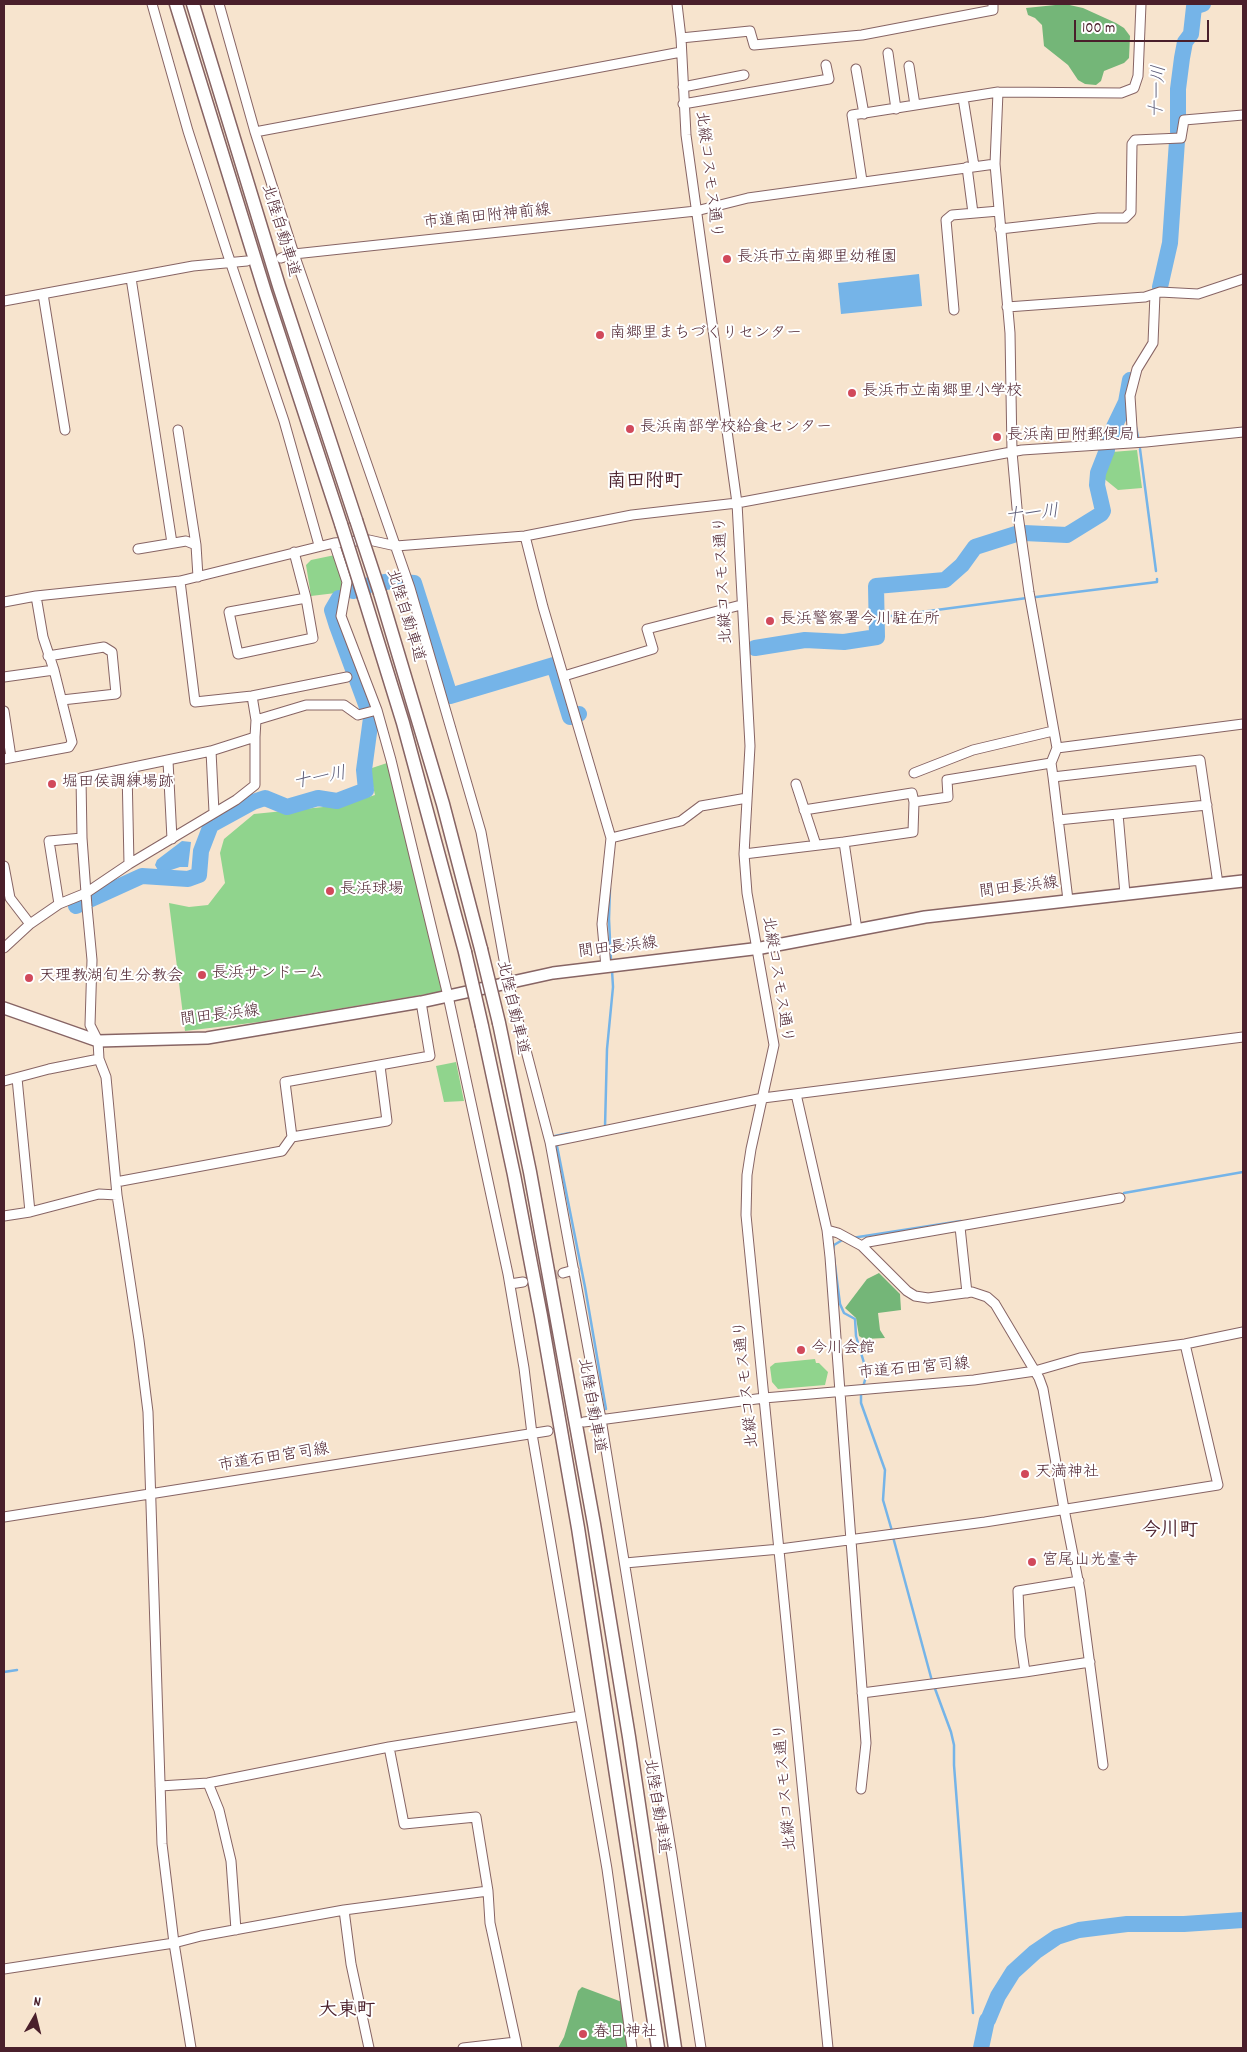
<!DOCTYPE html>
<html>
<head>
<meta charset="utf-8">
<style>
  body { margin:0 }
  #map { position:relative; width:1247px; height:2052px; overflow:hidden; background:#f7e4ce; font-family:Dekko,sans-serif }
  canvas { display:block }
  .frame { position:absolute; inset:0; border:5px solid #4a1f2b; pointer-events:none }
  .north { position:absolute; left:10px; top:1992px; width:50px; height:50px; -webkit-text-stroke:4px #fff; paint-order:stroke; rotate:8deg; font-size:14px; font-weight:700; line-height:20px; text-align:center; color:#4a1f2b }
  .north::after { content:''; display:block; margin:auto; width:18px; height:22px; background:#4a1f2b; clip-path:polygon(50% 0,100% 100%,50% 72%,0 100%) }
  .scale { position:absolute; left:1074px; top:20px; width:135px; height:22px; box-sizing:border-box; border:2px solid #4a1f2b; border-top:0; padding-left:6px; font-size:15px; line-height:18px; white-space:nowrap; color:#4a1f2b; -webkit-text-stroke:4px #fff; paint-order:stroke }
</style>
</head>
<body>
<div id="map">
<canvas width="1247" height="2052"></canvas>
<div class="frame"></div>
<div class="north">N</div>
<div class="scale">100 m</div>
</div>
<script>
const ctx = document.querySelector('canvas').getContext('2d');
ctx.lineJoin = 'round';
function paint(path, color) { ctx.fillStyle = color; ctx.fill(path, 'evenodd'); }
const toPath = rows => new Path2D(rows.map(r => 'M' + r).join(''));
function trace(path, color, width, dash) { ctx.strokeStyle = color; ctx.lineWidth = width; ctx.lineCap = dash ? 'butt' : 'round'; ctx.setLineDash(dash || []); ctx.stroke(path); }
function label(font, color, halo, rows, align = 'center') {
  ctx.font = font + ' Dekko,"Klee One",sans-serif'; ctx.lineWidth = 4; ctx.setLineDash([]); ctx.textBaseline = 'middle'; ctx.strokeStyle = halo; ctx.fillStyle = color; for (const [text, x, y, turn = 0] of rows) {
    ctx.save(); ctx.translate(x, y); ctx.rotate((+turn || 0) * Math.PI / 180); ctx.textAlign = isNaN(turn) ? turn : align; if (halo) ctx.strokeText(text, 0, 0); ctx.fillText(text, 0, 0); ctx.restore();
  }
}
paint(toPath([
  [1137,450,1142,488,1118,490,1102,477,1112,452],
  [335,555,344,592,311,596,306,565,311,560],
  [390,762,451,990,259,1022,185,1031,169,903,189,907,208,905,225,883,220,853,224,839,254,814,343,805,375,795,369,769],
  [456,1062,464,1101,444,1102,436,1066],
  [815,1359,816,1363,819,1363,828,1372,825,1385,778,1389,772,1382,770,1367,775,1363]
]), '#90d48d');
paint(toPath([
  [1065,4,1083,8,1116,23,1124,28,1130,36,1129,58,1124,63,1104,71,1101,81,1096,85,1085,84,1078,80,1068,65,1044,46,1042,25,1035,18,1028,15,1026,8],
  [879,1273,900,1294,901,1310,878,1313,880,1330,885,1338,864,1339,859,1336,856,1318,845,1308,867,1279],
  [582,1987,622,2002,629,2048,558,2048,564,2037,578,1991]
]), '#74b678');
paint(toPath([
  [919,274,922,306,841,314,838,283],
  [182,841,191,842,188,867,180,867,165,872,159,872,155,865,157,860]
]), '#75b4e8');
trace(toPath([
  [1136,427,1138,437],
  [1140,449,1156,571],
  [1036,597,1157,582,1157,579],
  [876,618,1027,598],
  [610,888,609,919,611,961],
  [605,1127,607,1049,613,987,612,970],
  [570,1133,555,1136,585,1287,606,1409],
  [1124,1193,1243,1172],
  [852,1238,961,1221],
  [833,1250,834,1245,844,1239],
  [834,1258,840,1304,844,1313,855,1319,856,1336,867,1373,863,1387],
  [861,1393,861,1403,885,1470,883,1500,892,1531],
  [893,1537,932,1681],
  [4,1672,17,1670],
  [934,1686,951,1732,954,1745,954,1765,973,2013],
  [983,2018,987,2020]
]), '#75b4e8', 2.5);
trace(toPath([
  [1178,132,1178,89,1182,58,1185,42,1191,34,1194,7,1203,4],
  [1160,287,1170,243,1177,141],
  [1110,441,1113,429,1126,402,1130,380],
  [353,591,372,584,392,581,414,583,450,696,554,665,570,717,579,714],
  [755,648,805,640,844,642,877,637,876,586,945,580,962,565,975,547,1016,534,1024,533,1067,535,1101,514,1103,511,1097,485,1098,473,1107,450],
  [76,906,142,876,188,879,199,875,201,851,211,825,253,802,265,798,287,807,318,798,337,801,366,790,364,770,371,718,337,626,332,610,339,598],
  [988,2020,998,1996,1013,1972,1035,1952,1057,1937,1079,1930,1127,1924,1184,1924,1243,1920],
  [981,2048,987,2020]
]), '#75b4e8', 16);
trace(toPath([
  [523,1282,563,1273]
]), '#d4bdad', 9, [9, 4.5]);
const minor = toPath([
  [152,4,188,131,227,252,284,421,319,545],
  [219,4,255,132,294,254,410,588,481,832,508,982,550,1142,601,1419,672,1856,701,2048],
  [677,4,681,38,686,135,737,503,750,746,744,854,747,893,774,1045,751,1149,747,1175,746,1215,828,2048],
  [1141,4,1138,76,1134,88,1121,93,998,92,995,164,1010,333,1012,452,1017,508,1029,592,1057,748,1051,763,1053,777,1200,760,1218,884],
  [681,38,750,31,754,45,862,35,993,10,993,4],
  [888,53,896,109],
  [909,66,915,105],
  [856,69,864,114],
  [683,87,744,75],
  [963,98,974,166],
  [683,104,829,79,826,65],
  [255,132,681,52],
  [967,167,973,213],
  [862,181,852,115,998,92],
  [1000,229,1098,218,1125,218,1131,212,1132,144,1135,140,1181,138,1184,120,1243,115],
  [281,258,294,254,696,211,748,198,995,164],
  [131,278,172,543],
  [43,294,65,430],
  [4,301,193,266,247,261],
  [1007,307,1145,297,1160,292,1198,294,1243,279],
  [954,310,946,220,952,215,999,211],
  [178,430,196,545,198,577],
  [1133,443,1130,396,1137,369,1153,343,1155,294],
  [525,536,543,607,611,838,602,924,606,967],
  [334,543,347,582,341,616,377,710,391,760,448,996,508,1274,524,1368,532,1434,607,1869,632,2048],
  [138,549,186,541,196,545],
  [294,552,306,598,313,638,238,654,229,612,306,598],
  [180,581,195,702,252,696,347,677],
  [4,602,36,596,180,581,334,543,369,540,396,546,525,536,632,515,737,503,1022,450,1146,442,1243,432],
  [48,656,104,647,112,652,116,694,62,700],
  [564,676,653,649,647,629,741,605],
  [4,677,54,670],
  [252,696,256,720,255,737],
  [4,711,11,757],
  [256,720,306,705,344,705,358,715,377,710],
  [1057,748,1243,724],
  [211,751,214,812],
  [4,759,69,747,72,742,54,670,43,637,36,596],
  [168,761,172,839],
  [127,769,129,864],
  [914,773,973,750,1053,731],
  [1053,777,1068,900],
  [796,784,816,845],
  [804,810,912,793,914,802],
  [1118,814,1125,894],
  [1058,820,1207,805],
  [611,838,681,821,701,806,747,798],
  [744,854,844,842],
  [4,866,10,898,30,924],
  [59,904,49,841,82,838],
  [857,930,844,842,913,832,914,802,948,797,947,780,1051,763],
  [4,948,30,924,59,904,86,893,129,864,236,800,255,785,255,737,211,751,81,778,82,838,86,893,87,907,92,960,90,1025,98,1041,99,1059,106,1077,117,1195,139,1340,148,1412,162,1844,174,1943,191,2048],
  [17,1078,30,1212],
  [4,1081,49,1069,99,1059],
  [796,1094,827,1230,830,1257,866,1743,861,1789],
  [292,1137,285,1082,430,1056,421,1002],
  [550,1142,763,1098,1243,1037],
  [116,1182,282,1151,292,1137,387,1121,380,1066],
  [4,1216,30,1212,99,1194,117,1195],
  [960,1227,967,1293],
  [827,1230,838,1233,862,1246,907,1291,915,1296,928,1298,972,1292,987,1297,995,1304,1039,1378,1043,1389,1064,1509,1080,1590,1103,1765],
  [862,1246,868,1242,1120,1198],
  [563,1273,574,1270],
  [510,1284,523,1282],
  [584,1422,764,1398,974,1380,1035,1371,1080,1358,1185,1344,1243,1332],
  [4,1517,548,1431],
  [625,1563,780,1549,985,1522,1218,1485,1185,1344],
  [1025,1672,1020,1637,1018,1591,1079,1581],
  [862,1693,1025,1672,1090,1662],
  [389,1747,404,1824,476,1817,488,1891,490,1923,516,2042],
  [208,1783,219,1810,231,1861,236,1930],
  [160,1786,208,1783,389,1747,580,1716],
  [344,1910,351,1964,369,2048],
  [4,1969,174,1943,201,1936,344,1910,488,1891],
  [463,2048,516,2042,517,2048]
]);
const major = toPath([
  [4,1008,98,1041,207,1038,421,1002,553,973,761,948,925,917,1243,881]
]);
const highway = toPath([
  [176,4,265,292,341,524],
  [193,4,279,286,356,520],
  [380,593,443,804,481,949],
  [364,597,403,723,465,952],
  [499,1023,530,1172,594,1524,629,1737,675,2048],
  [482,1026,514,1175,541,1316,578,1528,658,2048]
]);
trace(minor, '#876464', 11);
trace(major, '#876464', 14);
trace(highway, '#876464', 15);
trace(minor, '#fff', 9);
trace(major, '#fff', 11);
trace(highway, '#fff', 12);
const highwayBridge = toPath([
  [356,520,380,593],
  [341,524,364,597],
  [481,949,499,1023],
  [465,952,482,1026]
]);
trace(highwayBridge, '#876464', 15, []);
trace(highwayBridge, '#fff', 12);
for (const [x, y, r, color] of [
  [727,259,5,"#d1495b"],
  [600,335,5,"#d1495b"],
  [852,393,5,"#d1495b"],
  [630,429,5,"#d1495b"],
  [997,437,5,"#d1495b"],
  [770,621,5,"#d1495b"],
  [52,784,5,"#d1495b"],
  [330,891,5,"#d1495b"],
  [202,975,5,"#d1495b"],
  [29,978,5,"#d1495b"],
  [801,1350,5,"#d1495b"],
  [1025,1474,5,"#d1495b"],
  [1032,1562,5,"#d1495b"],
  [583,2034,5,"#d1495b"]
]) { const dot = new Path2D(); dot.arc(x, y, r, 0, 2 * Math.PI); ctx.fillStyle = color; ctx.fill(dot); trace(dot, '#fff', 2); }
label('16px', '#4a1f2b', '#fff', [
  ["北縦コスモス通り",707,175,83],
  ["市道南田附神前線",487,218,-6],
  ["北陸自動車道",279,231,73],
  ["北縦コスモス通り",725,580,-93],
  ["北陸自動車道",404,616,73],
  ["間田長浜線",1019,889,-7],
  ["間田長浜線",618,949,-7],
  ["北縦コスモス通り",776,980,81],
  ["北陸自動車道",511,1008,77],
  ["間田長浜線",220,1017,-7],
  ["市道石田宮司線",914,1370,-5],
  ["北縦コスモス通り",748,1384,-96],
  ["北陸自動車道",590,1406,80],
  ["市道石田宮司線",274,1459,-9],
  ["北縦コスモス通り",787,1787,-95],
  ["北陸自動車道",655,1806,81]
]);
label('16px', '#4a1f2b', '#fff', [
  ["長浜市立南郷里幼稚園",737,259],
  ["南郷里まちづくりセンター",610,335],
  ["長浜市立南郷里小学校",862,393],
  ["長浜南部学校給食センター",640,429],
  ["長浜南田附郵便局",1007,437],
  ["長浜警察署今川駐在所",780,621],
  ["堀田侯調練場跡",62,784],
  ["長浜球場",340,891],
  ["長浜サンドーム",212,975],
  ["天理教湖旬生分教会",39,978],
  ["今川会館",811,1350],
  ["天満神社",1035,1474],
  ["宮尾山光臺寺",1042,1562],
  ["春日神社",593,2034]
], 'left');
label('italic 18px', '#5b5b77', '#fff', [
  ["十一川",1160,92,-87],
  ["十一川",1032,516,-6],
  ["十一川",320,780,-11]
]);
label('bold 19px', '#4a1f2b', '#fff', [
  ["南田附町",645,483],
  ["今川町",1170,1532],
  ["大東町",347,2012]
]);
</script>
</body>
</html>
